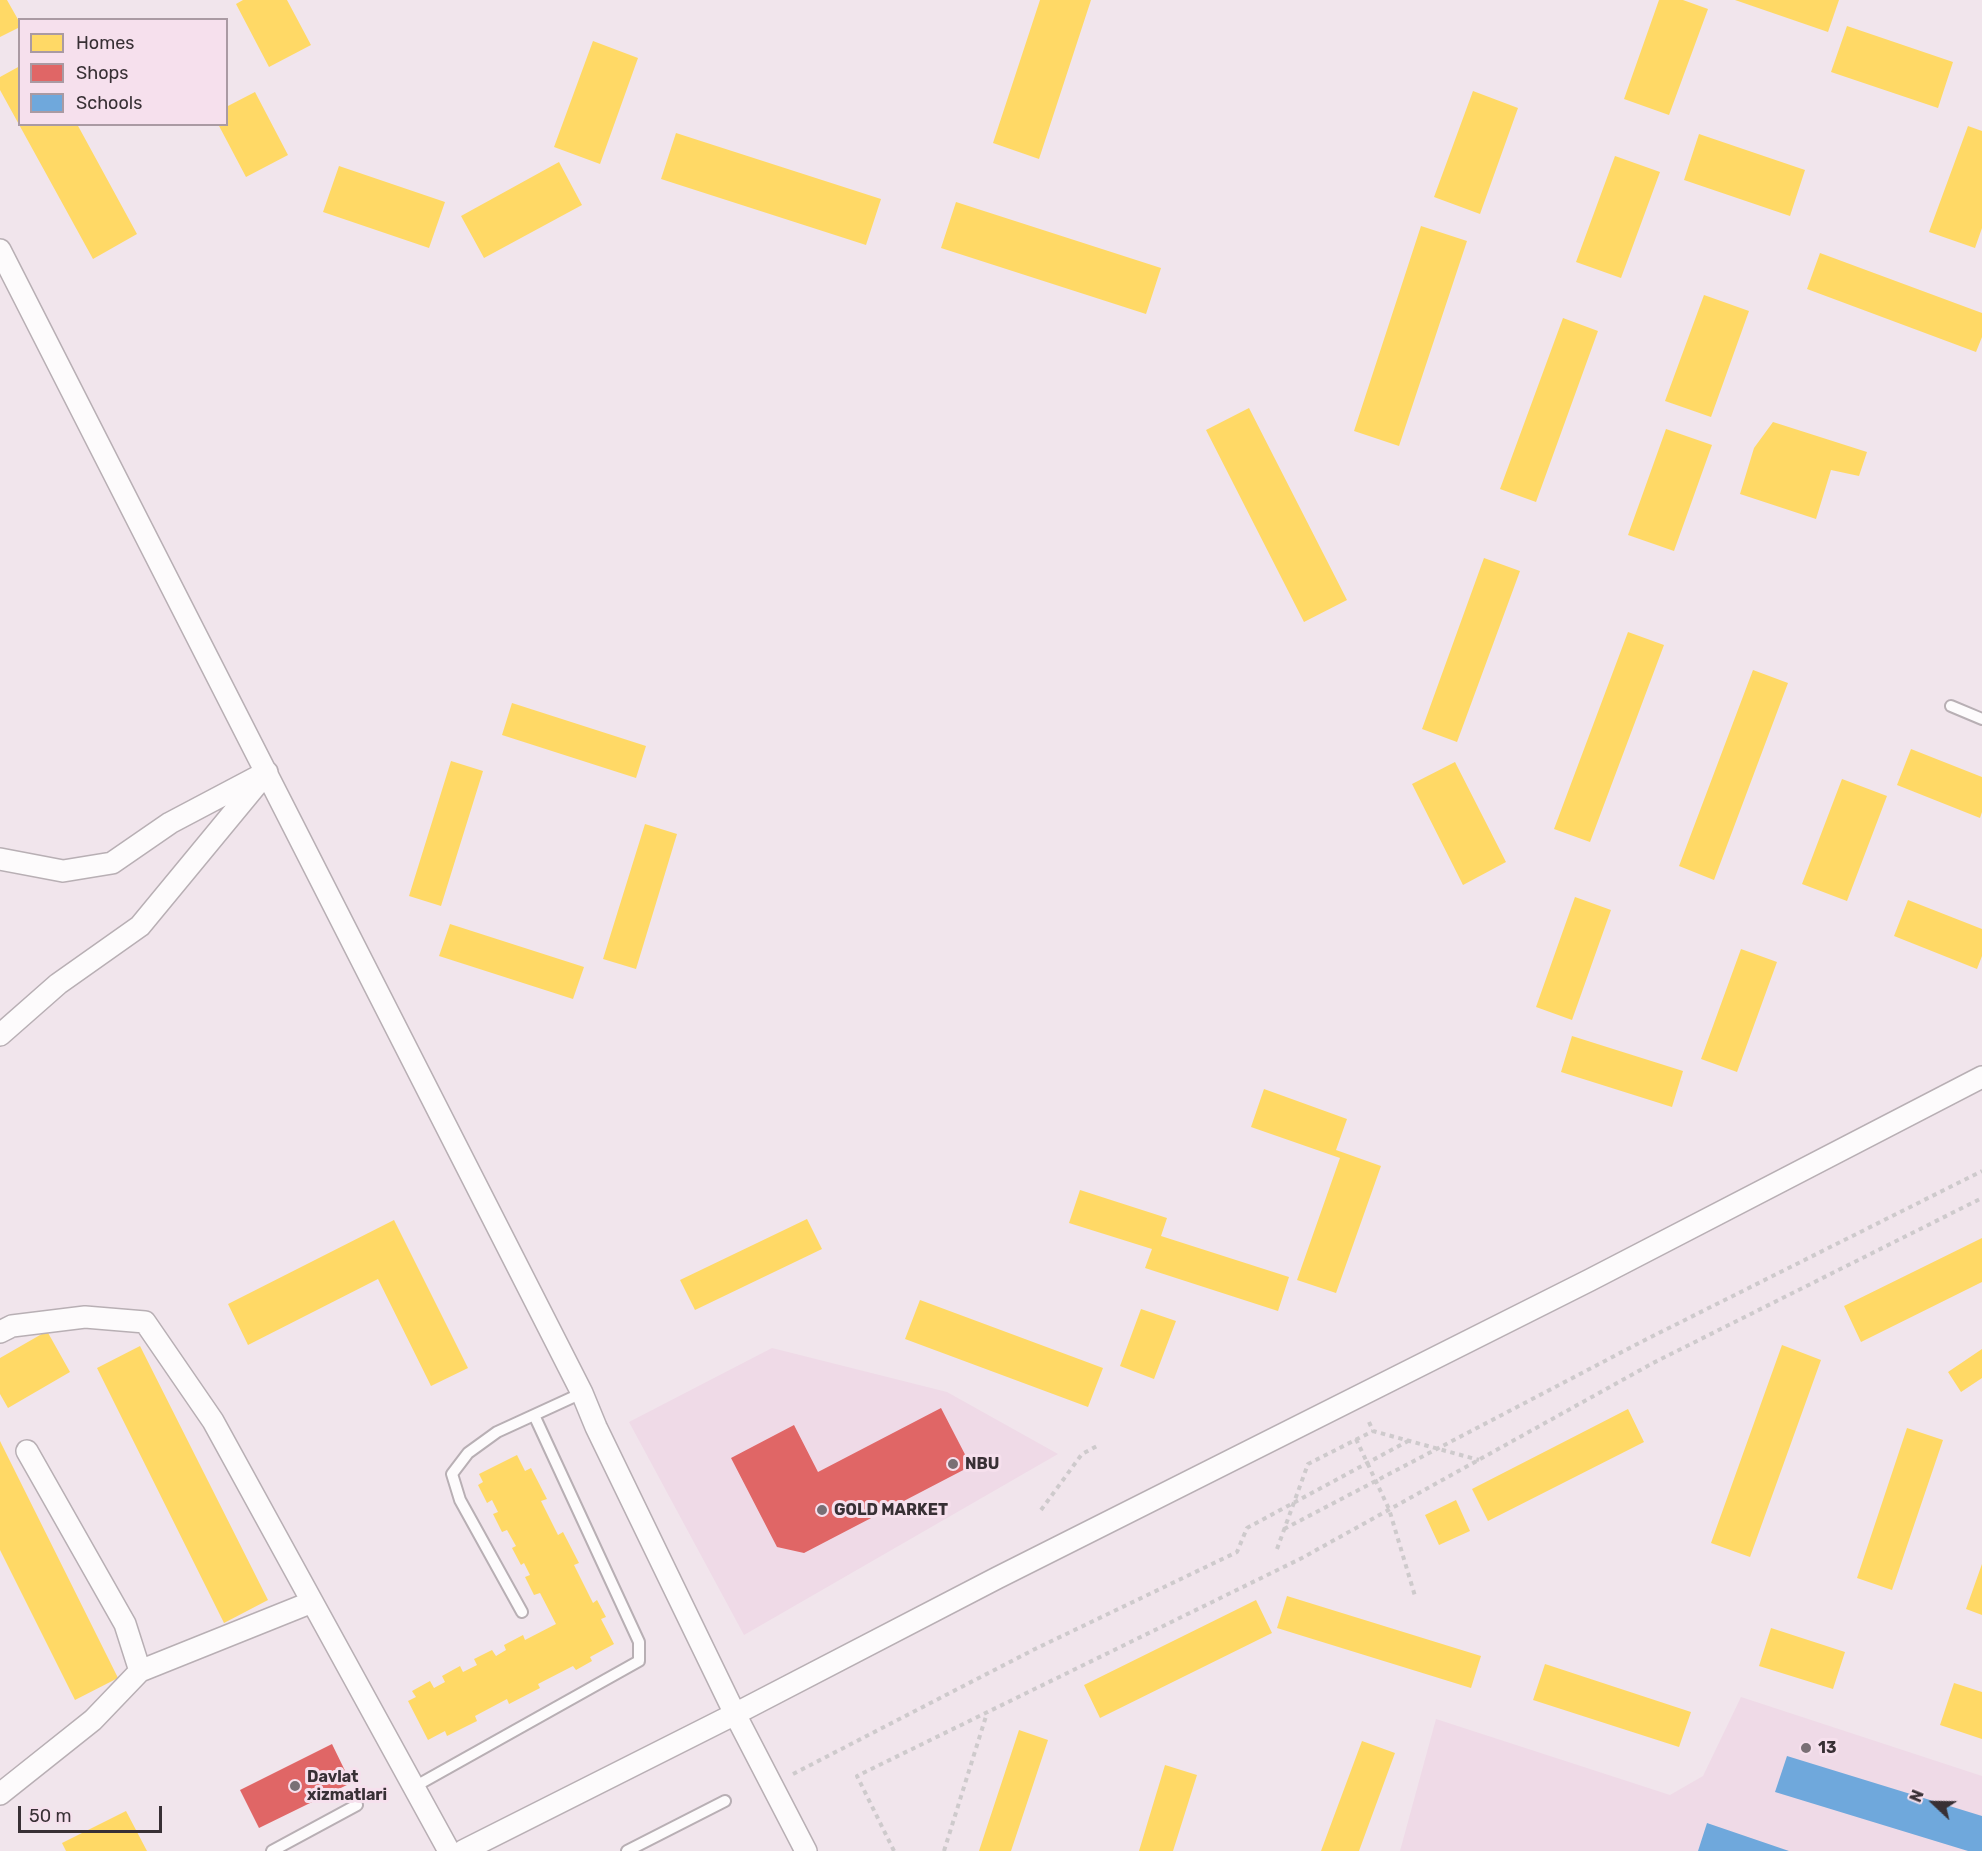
<!DOCTYPE html>
<html>
<head>
<meta charset="utf-8">
<style>
  body { margin:0 }
  #map { position:relative; width:1982px; height:1851px; overflow:hidden; background:#f1e5ec; font-family:Rubik,sans-serif }
  canvas { display:block }
  .legend { position:absolute; left:18px; top:18px; width:210px; height:108px; box-sizing:border-box; background:#f6e0ed; border:2px solid #aa9aa3; margin:0; padding:8px 10px; list-style:none; font-size:18px; color:#383035 }
  .legend li { display:flex; align-items:center; gap:12px; height:30px }
  .legend b { width:30px; border:2px solid #aa9aa3 }
  .north { position:absolute; left:1904px; top:1773px; width:60px; height:60px; -webkit-text-stroke:4px #f6e0ed; paint-order:stroke; rotate:292deg; font-size:16px; font-weight:700; line-height:24px; text-align:center; color:#383035 }
  .north::after { content:''; display:block; margin:auto; width:21px; height:27px; background:#383035; clip-path:polygon(50% 0,100% 100%,50% 72%,0 100%) }
  .scale { position:absolute; left:18px; top:1806px; width:144px; height:27px; box-sizing:border-box; border:3px solid #383035; border-top:0; padding-left:8px; font-size:18px; line-height:21px; white-space:nowrap; color:#383035; -webkit-text-stroke:4px #f6e0ed; paint-order:stroke }
</style>
</head>
<body>
<div id="map">
<canvas width="1982" height="1851"></canvas>
<ul class="legend">
<li><b style="height:16px;background:#ffd966"></b>Homes</li>
<li><b style="height:16px;background:#e06666"></b>Shops</li>
<li><b style="height:16px;background:#6fa8dc"></b>Schools</li>
</ul>
<div class="north">N</div>
<div class="scale">50 m</div>
</div>
<script>
const ctx = document.querySelector('canvas').getContext('2d');
ctx.lineJoin = 'round';
function paint(path, color) { ctx.fillStyle = color; ctx.fill(path, 'evenodd'); }
const toPath = rows => new Path2D(rows.map(r => 'M' + r).join(''));
function trace(path, color, width, dash) { ctx.strokeStyle = color; ctx.lineWidth = width; ctx.lineCap = dash ? 'butt' : 'round'; ctx.setLineDash(dash || []); ctx.stroke(path); }
function label(font, color, halo, rows, align = 'center') {
  ctx.font = font + ' Rubik,sans-serif'; ctx.lineWidth = 6; ctx.setLineDash([]); ctx.textBaseline = 'middle'; ctx.strokeStyle = halo; ctx.fillStyle = color; for (const [text, x, y, turn = 0] of rows) {
    ctx.save(); ctx.translate(x, y); ctx.rotate((+turn || 0) * Math.PI / 180); ctx.textAlign = isNaN(turn) ? turn : align; if (halo) ctx.strokeText(text, 0, 0); ctx.fillText(text, 0, 0); ctx.restore();
  }
}
paint(toPath([
  [772,1348,947,1392,1058,1454,744,1635,629,1422],
  [1741,1697,1982,1776,1982,1851,1400,1851,1436,1719,1670,1795,1703,1776]
]), '#efdae7');
paint(toPath([
  [0,0,7,0,20,23,20,27,0,37],
  [243,0,287,0,311,45,269,67,236,4],
  [1040,0,1091,0,1039,159,993,143],
  [1659,0,1683,0,1708,9,1669,115,1624,99],
  [1735,0,1839,0,1828,32],
  [1847,26,1953,62,1938,108,1831,72],
  [593,41,638,58,600,164,554,147],
  [20,66,20,124,77,124,137,234,93,259,0,90,0,77],
  [1473,91,1518,108,1480,214,1434,197],
  [255,92,288,155,246,177,218,124,226,124,226,107],
  [1968,126,1982,131,1982,228,1975,248,1929,232],
  [676,133,881,199,866,245,661,179],
  [1699,134,1805,170,1790,216,1684,180],
  [1615,156,1660,172,1621,278,1576,262],
  [559,162,582,205,484,258,461,216],
  [339,166,445,202,429,248,323,212],
  [956,202,1161,268,1146,314,941,248],
  [1421,226,1467,241,1399,446,1354,431],
  [1820,253,1982,313,1982,337,1976,352,1807,289],
  [1704,295,1749,311,1711,417,1665,401],
  [1563,318,1598,331,1536,502,1500,489],
  [1249,408,1347,600,1304,622,1206,430],
  [1773,422,1867,452,1859,476,1831,470,1816,519,1740,494,1754,448],
  [1666,429,1712,445,1674,551,1628,535],
  [1484,558,1520,571,1457,742,1422,729],
  [1628,632,1664,645,1590,842,1554,829],
  [1753,670,1788,683,1714,880,1679,866],
  [512,703,646,746,636,778,502,735],
  [1911,749,1982,777,1982,812,1980,818,1897,785],
  [451,761,483,771,441,906,409,896],
  [1455,762,1506,862,1463,885,1412,784],
  [1842,779,1887,796,1847,901,1802,884],
  [645,824,677,834,636,969,603,959],
  [1575,897,1611,910,1572,1020,1536,1007],
  [1908,900,1982,929,1982,956,1977,969,1894,936],
  [450,924,584,967,573,999,439,956],
  [1741,949,1777,962,1737,1072,1701,1059],
  [1572,1036,1683,1071,1672,1107,1561,1072],
  [1264,1089,1347,1119,1336,1150,1381,1166,1336,1293,1297,1280,1340,1158,1251,1127],
  [1080,1190,1167,1218,1161,1236,1289,1277,1278,1311,1145,1268,1152,1249,1069,1223],
  [807,1219,822,1249,695,1310,680,1280],
  [394,1220,468,1368,431,1386,378,1279,248,1345,228,1304],
  [1982,1238,1982,1282,1861,1342,1844,1306],
  [920,1300,1103,1368,1088,1407,905,1339],
  [1141,1309,1176,1321,1154,1379,1120,1366],
  [47,1331,70,1372,8,1408,0,1394,0,1358],
  [1782,1345,1821,1360,1750,1557,1711,1543],
  [140,1346,268,1600,224,1623,97,1368],
  [1982,1349,1982,1378,1961,1392,1948,1372],
  [1628,1409,1644,1442,1488,1521,1472,1489],
  [1907,1428,1943,1440,1892,1590,1857,1578],
  [0,1441,118,1678,75,1700,0,1550],
  [517,1455,525,1471,531,1468,547,1499,541,1501,558,1535,563,1532,579,1563,574,1565,593,1603,597,1600,606,1617,601,1619,614,1644,590,1657,592,1661,576,1670,573,1666,538,1684,540,1688,509,1704,507,1699,475,1716,477,1721,447,1736,445,1731,428,1740,408,1701,416,1697,412,1691,430,1681,434,1688,445,1682,442,1676,460,1666,463,1672,477,1665,474,1659,492,1650,496,1656,506,1650,504,1645,523,1635,525,1640,556,1624,540,1593,534,1595,525,1577,530,1575,524,1563,521,1565,512,1548,516,1546,507,1530,502,1532,493,1514,498,1512,492,1500,487,1503,478,1485,483,1482,479,1474],
  [1456,1500,1470,1531,1439,1545,1425,1515],
  [1982,1564,1982,1615,1966,1609],
  [1287,1596,1481,1656,1471,1688,1277,1628],
  [1256,1600,1272,1633,1100,1718,1084,1685],
  [1771,1628,1845,1652,1833,1689,1759,1666],
  [1545,1664,1691,1712,1679,1747,1533,1700],
  [1954,1683,1982,1692,1982,1739,1940,1725],
  [1019,1730,1048,1740,1011,1851,979,1851],
  [1362,1741,1395,1753,1359,1851,1321,1851],
  [1165,1765,1197,1775,1173,1851,1139,1851],
  [126,1811,147,1851,66,1851,62,1843]
]), '#ffd966');
paint(toPath([
  [941,1408,971,1466,804,1553,777,1547,731,1458,794,1425,818,1472],
  [332,1744,351,1783,259,1828,240,1790]
]), '#e06666');
paint(toPath([
  [1787,1756,1982,1816,1982,1851,1968,1851,1775,1792],
  [1707,1823,1789,1851,1698,1851]
]), '#6fa8dc');
const lane = toPath([
  [1951,706,1982,719],
  [522,1612,460,1500,452,1474,468,1453,497,1432,582,1393],
  [414,1787,639,1661,639,1642,534,1415],
  [272,1851,357,1805],
  [627,1851,725,1801]
]);
const street = toPath([
  [0,250,582,1393,596,1427,735,1714,806,1851],
  [0,859,63,871,112,863,170,823,259,776],
  [0,1035,58,984,140,926,267,772],
  [0,1332,12,1326,85,1317,145,1322,213,1421,449,1851],
  [140,1671,312,1602],
  [0,1794,93,1720,140,1671,125,1624,27,1451],
  [463,1851,735,1714,997,1578,1590,1280,1982,1077]
]);
trace(lane, '#b8afb4', 14);
trace(street, '#b8afb4', 24);
trace(toPath([
  [1369,1422,1373,1431,1479,1460],
  [1356,1439,1389,1509,1415,1596],
  [1041,1510,1082,1454,1097,1446],
  [1284,1529,1643,1341,1982,1171],
  [1277,1549,1308,1464,1373,1431],
  [793,1774,1035,1649,1237,1552,1247,1528,1408,1441],
  [894,1851,857,1776,1302,1558,1653,1363,1982,1198],
  [944,1851,987,1713]
]), '#cecacc', 4, [4.5, 4.5]);
trace(lane, '#fdfbfc', 10);
trace(street, '#fdfbfc', 21);
for (const [x, y, r, color] of [
  [953,1464,6,"#796f75"],
  [822,1510,6,"#796f75"],
  [1806,1748,6,"#796f75"],
  [295,1786,6,"#796f75"]
]) { const dot = new Path2D(); dot.arc(x, y, r, 0, 2 * Math.PI); ctx.fillStyle = color; ctx.fill(dot); trace(dot, '#f6e0ed', 2); }
label('bold 16px', '#383035', '#f6e0ed', [
  ["NBU",965,1464],
  ["GOLD MARKET",834,1510],
  ["13",1818,1748],
  ["Davlat",307,1777],
  ["xizmatlari",307,1795]
], 'left');
</script>
</body>
</html>
